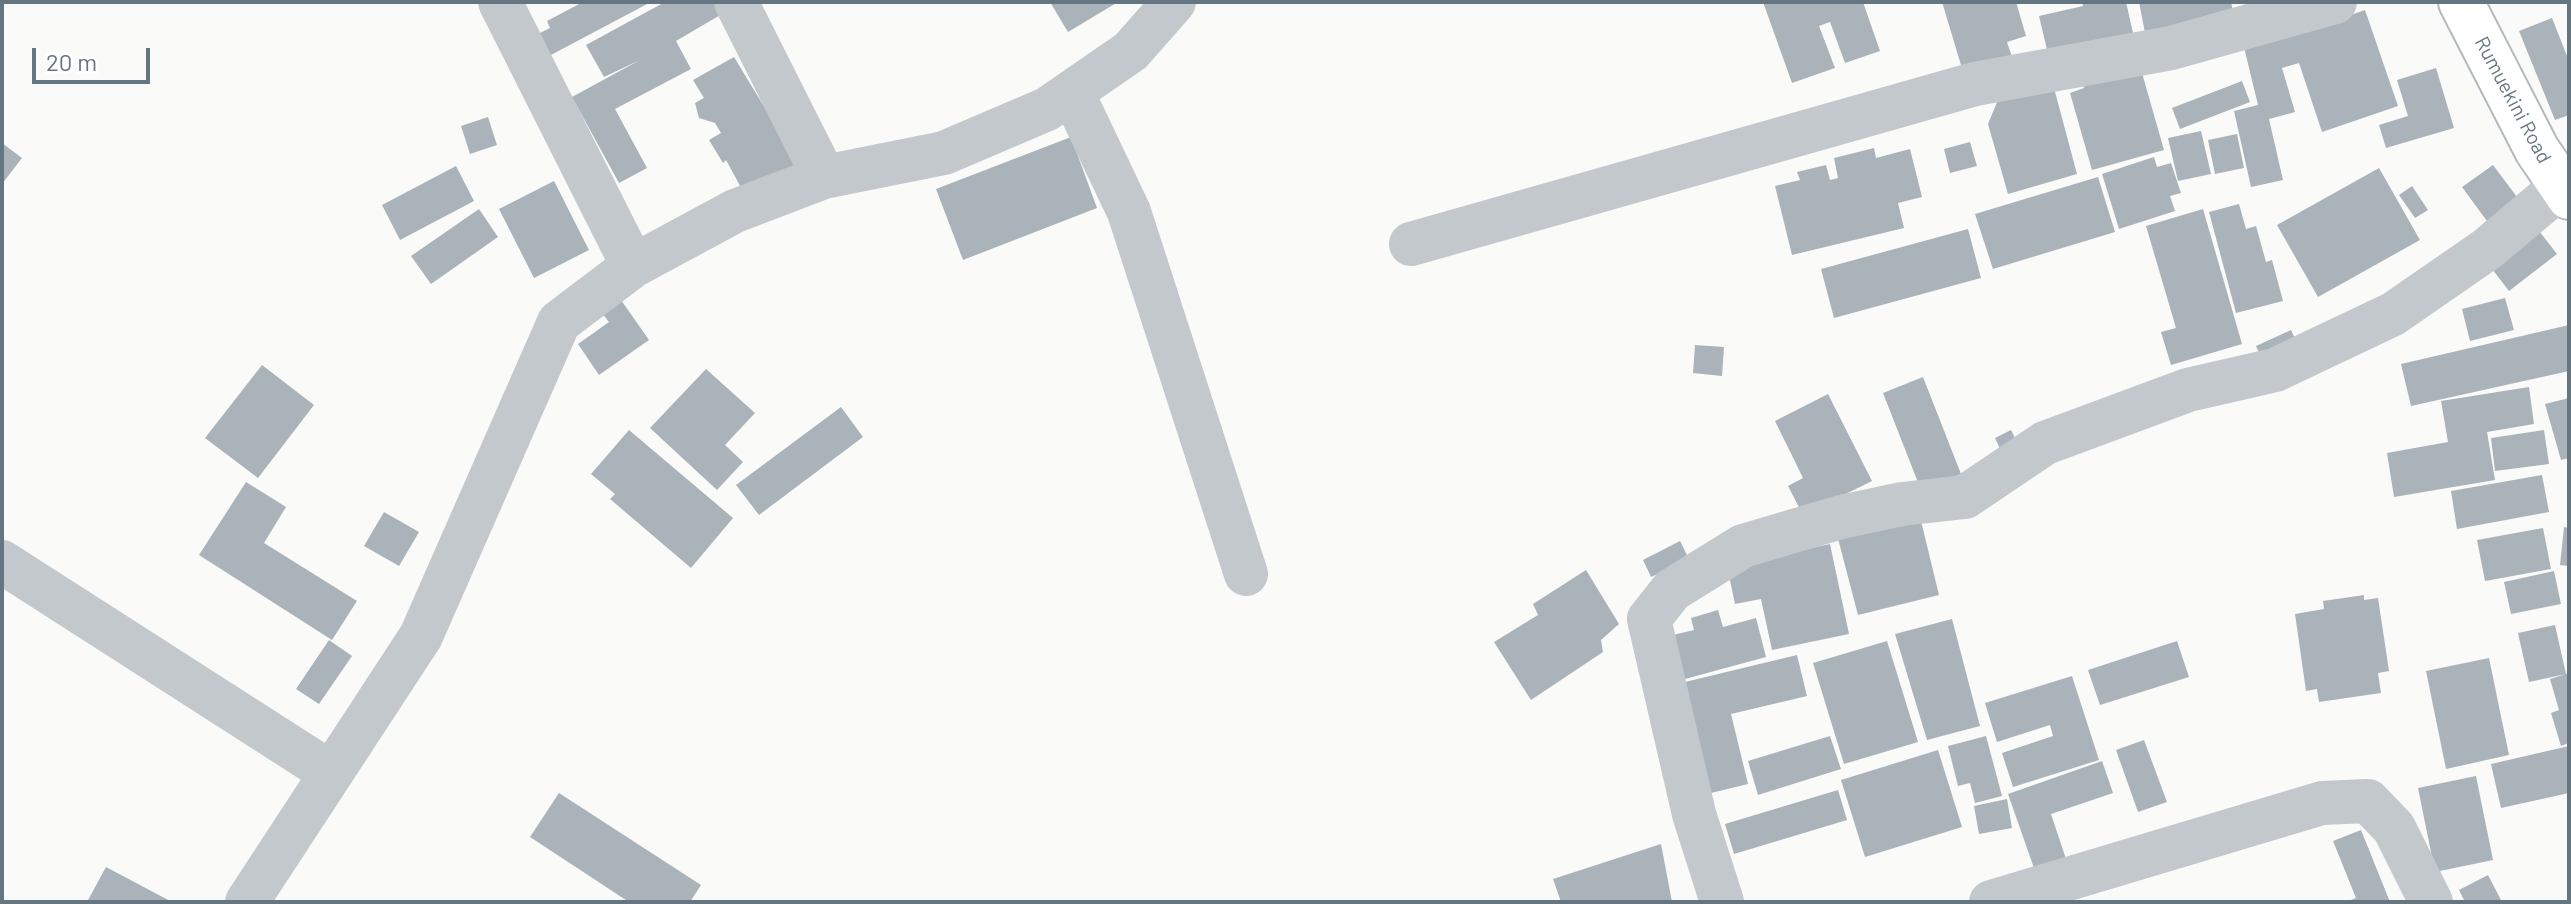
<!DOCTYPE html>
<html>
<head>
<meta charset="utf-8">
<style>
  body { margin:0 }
  #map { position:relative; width:2571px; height:904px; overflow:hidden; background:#fafaf8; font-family:Barlow,sans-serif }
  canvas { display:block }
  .frame { position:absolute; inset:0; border:4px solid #657683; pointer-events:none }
  .scale { position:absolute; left:32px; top:48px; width:118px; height:36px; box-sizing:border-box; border:4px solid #657683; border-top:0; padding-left:10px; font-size:24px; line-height:28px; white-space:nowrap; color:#657683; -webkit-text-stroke:6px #fff; paint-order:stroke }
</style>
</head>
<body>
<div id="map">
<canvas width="2571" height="904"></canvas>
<div class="frame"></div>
<div class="scale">20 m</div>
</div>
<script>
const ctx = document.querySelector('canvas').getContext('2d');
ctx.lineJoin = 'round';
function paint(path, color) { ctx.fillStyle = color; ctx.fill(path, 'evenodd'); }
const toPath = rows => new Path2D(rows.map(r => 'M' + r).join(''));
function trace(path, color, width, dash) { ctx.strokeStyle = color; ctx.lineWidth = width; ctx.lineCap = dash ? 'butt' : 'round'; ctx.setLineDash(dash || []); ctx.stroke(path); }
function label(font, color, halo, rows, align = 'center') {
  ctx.font = font + ' Barlow,sans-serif'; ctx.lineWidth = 8; ctx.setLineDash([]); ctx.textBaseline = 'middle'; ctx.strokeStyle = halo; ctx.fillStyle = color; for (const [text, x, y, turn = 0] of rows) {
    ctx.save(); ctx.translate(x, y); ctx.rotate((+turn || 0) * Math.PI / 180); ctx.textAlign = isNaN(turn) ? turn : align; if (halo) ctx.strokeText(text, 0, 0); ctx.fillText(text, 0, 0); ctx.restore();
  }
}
paint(toPath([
  [583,2,651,2,549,56,538,34,550,28,547,21],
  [665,2,715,2,722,14,676,41,691,69,615,109,647,168,619,183,572,97,640,60,604,77,586,45],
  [1050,2,1118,2,1068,32],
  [1763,2,1863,2,1880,51,1845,63,1830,22,1819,26,1835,68,1792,83],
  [1942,2,2016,2,2026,36,2007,42,2013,60,1964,75],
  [2082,2,2126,2,2133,33,2049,58,2039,16,2083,6],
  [2139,2,2231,2,2234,15,2145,33],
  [2365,10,2398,106,2322,132,2299,63,2282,68,2295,112,2269,119,2283,180,2251,187,2234,111,2258,105,2242,39,2269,43],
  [2552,18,2569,61,2569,115,2555,120,2519,31],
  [734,57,799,164,744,193,726,160,723,163,709,140,721,133,715,123,699,118,695,103,704,98,693,80],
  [2138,59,2164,150,2092,170,2070,93,2084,88,2081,75],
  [2436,68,2454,128,2386,148,2379,125,2408,116,2397,80],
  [2242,81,2250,102,2180,129,2172,108],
  [2054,88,2077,174,2008,194,1988,124,2000,95],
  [488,117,497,145,470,154,461,126],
  [2201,131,2211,174,2178,181,2168,138],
  [2237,134,2244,168,2215,174,2208,140],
  [1071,137,1097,208,963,260,936,189],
  [1970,142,1977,166,1950,173,1944,149],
  [2,143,22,158,2,184],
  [1874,148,1876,158,1910,149,1922,197,1898,203,1904,228,1792,255,1775,186,1800,180,1797,172,1826,165,1830,180,1838,178,1834,158],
  [2154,157,2157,167,2171,163,2181,193,2170,196,2175,211,2119,229,2102,174],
  [2493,165,2526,209,2495,232,2462,187],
  [456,166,474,201,400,240,382,205],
  [2379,168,2420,240,2318,297,2277,225],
  [2098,177,2115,232,1993,269,1975,214],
  [554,181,589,250,534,278,499,209],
  [2412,186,2428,210,2415,218,2399,195],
  [2239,204,2246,229,2256,226,2266,262,2272,260,2283,301,2236,313,2209,212],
  [479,209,498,237,431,284,411,256],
  [2203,209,2242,344,2171,365,2161,332,2176,328,2146,226],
  [2536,227,2557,254,2509,291,2489,265],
  [1968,229,1981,278,1834,318,1821,269],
  [2505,298,2514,330,2470,341,2462,309],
  [621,300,649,340,599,375,578,344,609,322,602,313],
  [2569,325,2569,371,2411,406,2401,364],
  [2291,330,2300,349,2265,365,2256,346],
  [1695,345,1724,347,1722,376,1693,373],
  [262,365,314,405,258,478,205,438],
  [706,369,755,413,725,445,743,462,717,490,650,428],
  [1923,377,1961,474,1921,490,1883,393],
  [2529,387,2534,424,2487,432,2495,480,2394,497,2387,453,2448,442,2441,401],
  [1828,394,1872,481,1803,515,1788,486,1803,478,1775,421],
  [2569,398,2569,458,2561,460,2545,404],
  [841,407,863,437,759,515,736,485],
  [629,430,733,518,691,568,610,499,615,494,591,474],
  [2011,430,2020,448,2004,457,1995,438],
  [2544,430,2549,464,2495,471,2491,438],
  [2542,475,2549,512,2457,529,2451,491],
  [246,482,286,507,264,543,357,601,332,640,199,555],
  [384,512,419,532,399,566,364,546],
  [1921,521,1939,595,1858,615,1836,531],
  [2564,527,2569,528,2569,566,2560,565],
  [2543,528,2551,569,2485,581,2477,540],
  [1680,541,1689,559,1651,577,1643,560],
  [1830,544,1849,634,1772,650,1761,599,1735,604,1727,566],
  [1586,570,1619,624,1601,640,1603,652,1531,700,1494,642,1538,615,1533,604],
  [2554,571,2561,604,2511,614,2504,582],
  [2364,595,2364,600,2378,598,2389,671,2378,673,2381,693,2319,702,2317,689,2306,691,2295,614,2324,609,2323,601],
  [1718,610,1723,627,1756,618,1766,657,1685,679,1673,635,1694,630,1691,618],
  [1952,619,1980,726,1927,740,1895,634],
  [2555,625,2566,674,2529,682,2518,633],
  [329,640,352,656,319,704,296,689],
  [1887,641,1918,742,1844,764,1813,663],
  [2177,641,2189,677,2100,705,2088,670],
  [1797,655,1807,696,1731,714,1748,784,1711,793,1685,682],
  [2489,658,2509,755,2446,769,2426,671],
  [2569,673,2569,743,2561,746,2551,713,2559,710,2550,679],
  [2072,676,2099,760,2013,787,2002,753,2053,736,2050,725,1997,742,1985,703],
  [1830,736,1841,769,1758,795,1748,761],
  [1986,736,2002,796,1975,803,1970,783,1958,786,1948,746],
  [2144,740,2167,802,2138,812,2116,750],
  [2569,746,2569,793,2501,808,2491,764],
  [1938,750,1962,827,1865,857,1841,780],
  [2102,761,2113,793,2051,814,2066,859,2035,871,2008,794],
  [2476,776,2493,860,2435,872,2418,788],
  [1838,790,1847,820,1734,854,1725,824],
  [559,793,701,885,690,902,629,902,530,837],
  [2007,799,2012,828,1979,834,1974,806],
  [2361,830,2390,902,2346,902,2356,898,2333,841],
  [1661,844,1672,902,1561,902,1553,879],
  [106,867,172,902,87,902],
  [2488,875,2502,902,2465,902,2459,890]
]), '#aab3b9');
const secondary = toPath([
  [2461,2,2537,150,2569,197]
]);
trace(secondary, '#b3babf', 48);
trace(toPath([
  [500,2,633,266],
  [736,2,824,177],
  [1072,92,1129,212,1246,574],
  [1411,244,1975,84,2171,48,2335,2],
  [2,562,331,773],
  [247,902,421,636,559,322,633,266,735,211,824,177,944,153,1047,109,1131,51,1174,2],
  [1722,902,1694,814,1649,619,1672,590,1743,546,1841,517,1902,504,1965,497,2045,443,2188,390,2275,370,2393,314,2487,249,2562,186],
  [1991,902,2322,803,2368,801,2394,828,2431,902]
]), '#c3c8cc', 44);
trace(secondary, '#fff', 44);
label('20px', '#657683', '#fff', [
  ["Rumuekini Road",2513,100,62]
]);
</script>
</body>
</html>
